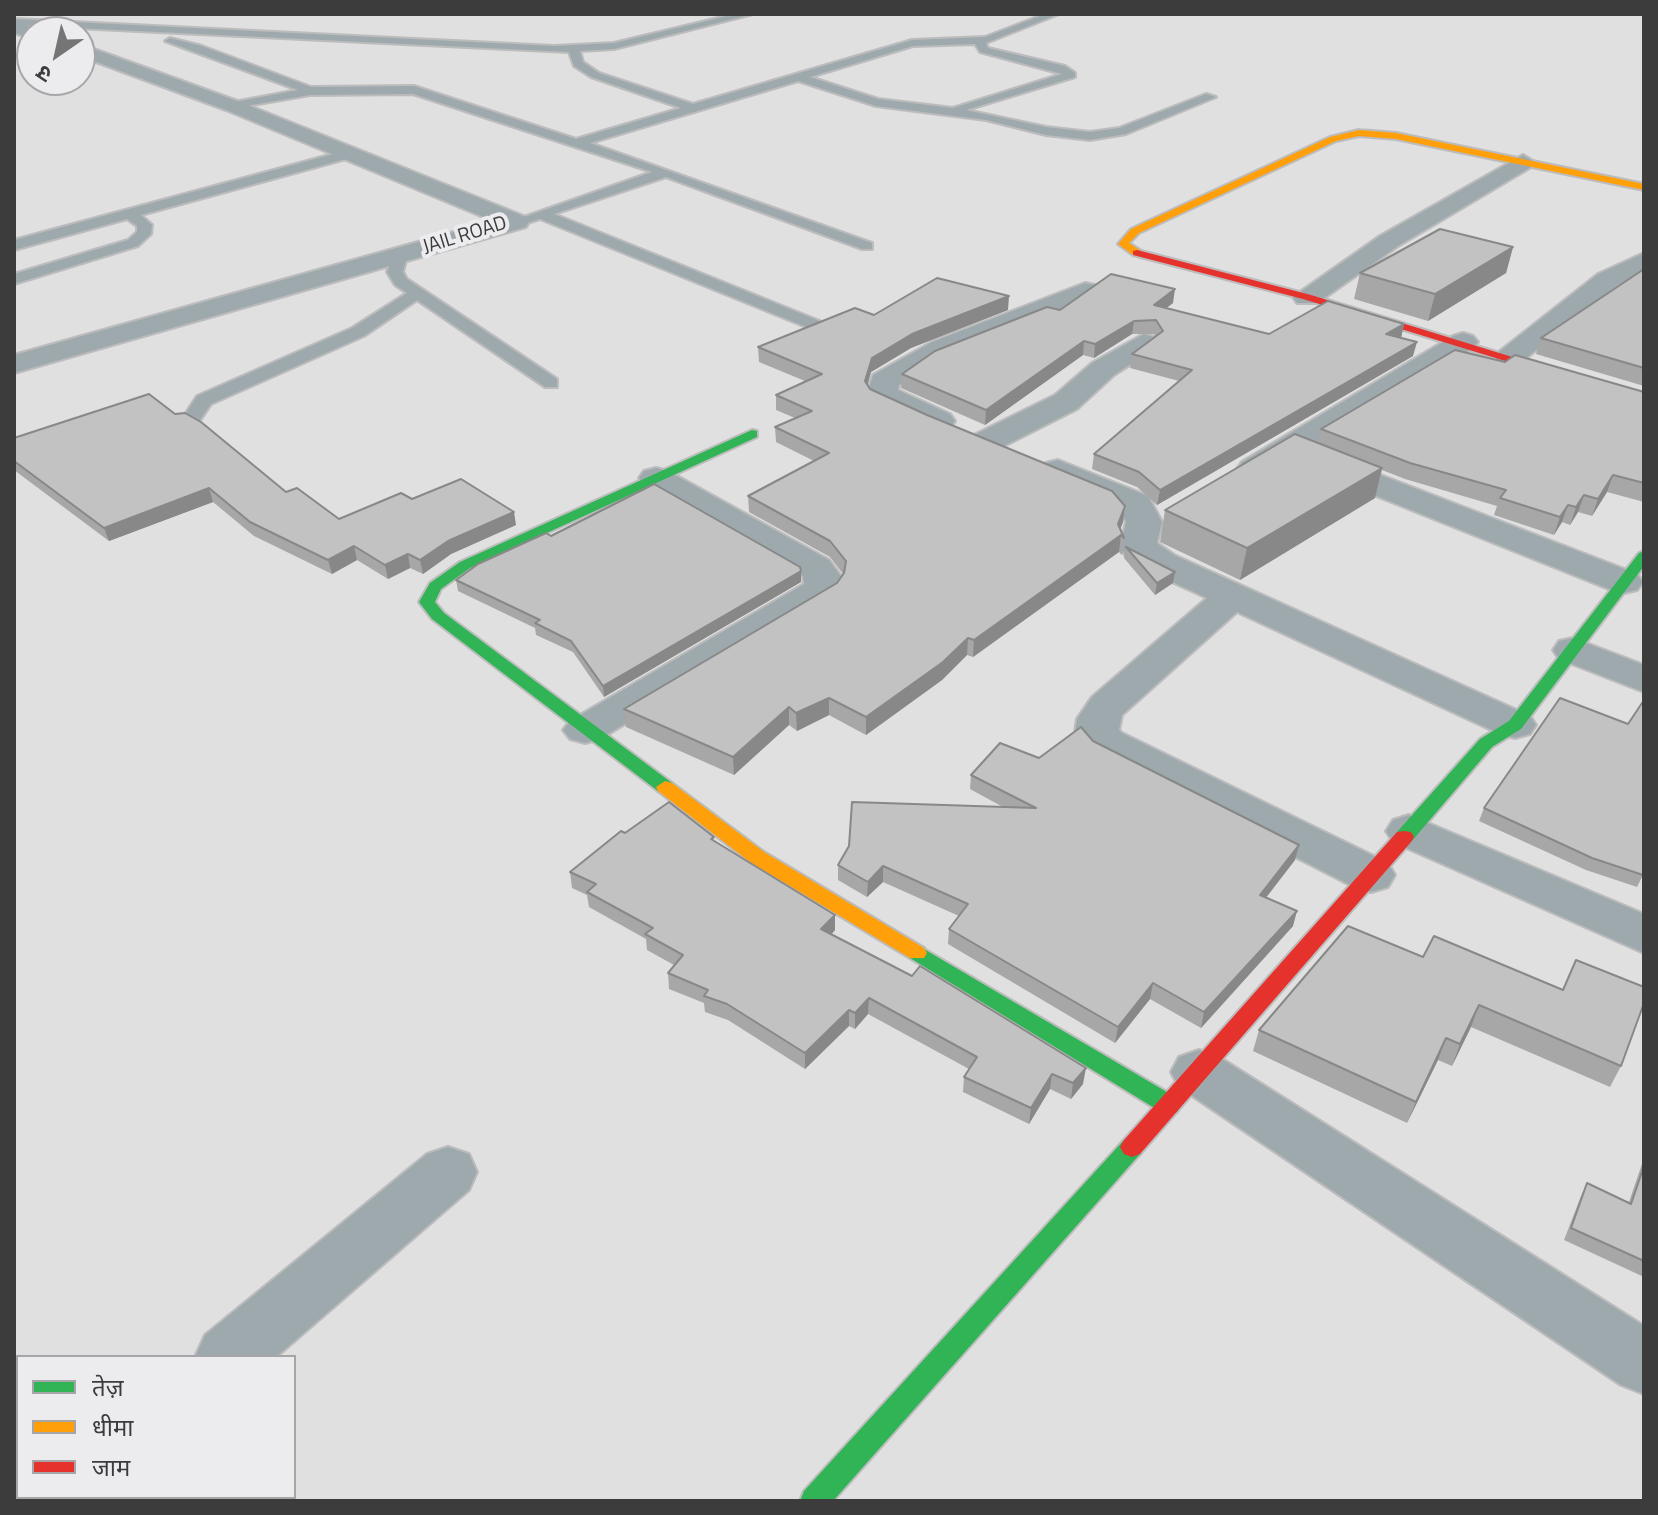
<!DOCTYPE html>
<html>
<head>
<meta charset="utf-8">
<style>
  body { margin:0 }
  #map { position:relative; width:1658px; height:1515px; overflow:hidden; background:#e0e0e1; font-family:"Titillium Web","Noto Sans Devanagari",sans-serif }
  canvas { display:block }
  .frame { position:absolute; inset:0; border:16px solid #3c3c3d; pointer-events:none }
  .legend { position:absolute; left:16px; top:1355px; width:280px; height:144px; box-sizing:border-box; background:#ececef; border:2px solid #a6a6a8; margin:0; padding:10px 14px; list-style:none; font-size:24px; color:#3c3c3d }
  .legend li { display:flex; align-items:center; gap:16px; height:40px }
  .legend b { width:40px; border:2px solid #a6a6a8 }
  .north { position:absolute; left:16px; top:16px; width:80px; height:80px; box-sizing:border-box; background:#ececef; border:2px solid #a6a6a8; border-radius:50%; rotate:214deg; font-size:22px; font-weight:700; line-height:32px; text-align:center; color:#3c3c3d }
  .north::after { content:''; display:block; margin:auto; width:28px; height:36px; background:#757576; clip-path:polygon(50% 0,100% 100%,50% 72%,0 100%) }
</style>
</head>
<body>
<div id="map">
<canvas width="1658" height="1515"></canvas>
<div class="frame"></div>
<ul class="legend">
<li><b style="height:10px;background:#30b455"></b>तेज़</li>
<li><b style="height:10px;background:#ff9f0a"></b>धीमा</li>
<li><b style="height:10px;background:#e5322d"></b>जाम</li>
</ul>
<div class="north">उ</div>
</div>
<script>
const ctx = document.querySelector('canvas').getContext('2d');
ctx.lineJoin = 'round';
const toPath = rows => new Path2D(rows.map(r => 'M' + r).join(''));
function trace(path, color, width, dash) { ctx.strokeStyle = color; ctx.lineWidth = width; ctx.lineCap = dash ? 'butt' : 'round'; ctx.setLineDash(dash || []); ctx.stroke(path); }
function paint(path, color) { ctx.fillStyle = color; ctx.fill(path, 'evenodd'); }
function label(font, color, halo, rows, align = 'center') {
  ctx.font = font + ' "Titillium Web",sans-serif'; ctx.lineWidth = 8; ctx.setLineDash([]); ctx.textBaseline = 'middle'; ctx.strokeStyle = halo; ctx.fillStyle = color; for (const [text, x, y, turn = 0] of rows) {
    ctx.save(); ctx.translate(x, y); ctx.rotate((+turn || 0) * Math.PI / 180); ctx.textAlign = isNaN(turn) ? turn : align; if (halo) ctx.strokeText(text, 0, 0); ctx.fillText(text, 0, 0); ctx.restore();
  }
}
const lane = toPath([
  [735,14,753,14,614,49,580,51,583,62,599,73,693,104,912,40,985,37,1045,14,1059,14,986,43,988,48,1065,66,1075,73,1075,77,966,110,1046,127,1090,132,1119,128,1206,94,1216,97,1126,134,1090,140,1046,135,986,120,876,106,798,81,590,143,872,243,872,249,862,249,666,177,554,214,822,322,824,326,816,331,540,219,517,226,510,222,652,172,413,94,310,95,229,109,229,103,298,90,165,41,170,38,202,46,311,87,414,86,576,139,681,108,591,77,574,66,569,52,14,25,14,19,554,46,614,43,735,14],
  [975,44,980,52,1062,74,953,108,878,99,810,77,913,46,975,44],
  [348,150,355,154,353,157,141,215,152,225,151,234,138,246,14,284,14,274,128,240,137,232,137,226,127,219,14,250,14,240,348,150],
  [394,253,407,256,403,272,407,279,557,379,557,387,545,387,417,300,364,336,211,404,198,423,184,423,182,419,197,396,352,328,407,293,395,285,387,272,394,253]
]);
const street = toPath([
  [14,22,38,29,40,32,32,32,32,38,14,33,14,22],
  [80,44,240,102,526,217,529,222,526,227,14,373,14,355,493,221,226,110,80,56,80,44],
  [1523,155,1534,162,1531,167,1398,246,1317,303,1297,303,1293,297,1380,236,1523,155],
  [1644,253,1644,271,1616,286,1520,363,1500,363,1495,357,1500,351,1598,274,1644,253],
  [1085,283,1095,285,1099,291,1095,297,952,354,899,385,898,390,950,414,955,421,950,428,939,431,928,428,871,401,867,394,873,375,932,342,1085,283],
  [1463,333,1473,336,1478,342,1473,348,1266,476,1254,479,1242,476,1237,469,1242,462,1453,336,1463,333],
  [1144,334,1154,337,1159,343,1154,349,1114,375,1077,409,1000,448,988,451,976,448,972,441,976,434,1055,395,1092,363,1144,334],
  [1321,452,1637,574,1643,582,1637,590,1624,593,1611,590,1309,469,1304,462,1309,455,1321,452],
  [1058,460,1148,496,1162,522,1157,543,1174,555,1530,716,1536,725,1530,734,1515,738,1500,734,1237,612,1122,715,1119,730,1122,733,1388,863,1395,875,1388,887,1371,892,1354,887,1092,753,1075,732,1077,719,1092,697,1207,598,1148,571,1125,555,1120,547,1126,522,1121,509,1046,477,1041,470,1046,463,1058,460],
  [656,468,668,471,829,560,843,579,841,589,835,597,600,739,585,743,570,739,563,730,570,721,804,584,803,576,644,485,639,478,644,471,656,468],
  [1573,638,1644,665,1644,692,1559,659,1553,650,1559,641,1573,638],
  [1409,815,1644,914,1644,953,1393,842,1386,831,1393,820,1409,815],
  [1199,1050,1219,1057,1644,1326,1644,1394,1621,1385,1179,1087,1171,1072,1179,1057,1199,1050],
  [448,1147,469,1154,477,1172,469,1190,276,1357,195,1357,205,1335,427,1154,448,1147],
  [22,1497,96,1497,95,1501,21,1501,22,1497]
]);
const fast = toPath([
  [1529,360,1644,395,1644,403,1525,367,1523,364,1529,360],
  [752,430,757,431,757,437,470,568,441,589,435,602,444,613,672,783,674,787,672,791,658,791,432,619,419,602,430,583,460,562,752,430],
  [1644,551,1644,566,1521,729,1492,747,1411,842,1397,842,1394,837,1397,832,1480,739,1509,721,1639,553,1644,551],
  [917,945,1177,1098,1181,1105,1177,1112,1169,1114,1161,1112,910,958,907,953,910,948,917,945],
  [1132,1137,1140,1140,1144,1147,1140,1154,833,1501,800,1501,804,1491,1124,1140,1132,1137]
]);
const slow = toPath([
  [1359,130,1396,133,1644,184,1644,190,1396,139,1359,136,1336,141,1139,233,1129,243,1141,251,1141,255,1133,255,1118,244,1131,229,1330,137,1359,130],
  [665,781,672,783,764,852,924,948,927,953,924,958,910,958,750,862,658,791,656,787,665,781]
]);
const jam = toPath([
  [1137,250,1311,295,1535,364,1525,367,1303,299,1133,255,1133,251,1137,250],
  [1404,831,1411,832,1414,837,1411,842,1140,1154,1132,1157,1124,1154,1120,1147,1124,1140,1397,832,1404,831]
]);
trace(lane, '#bcbcbd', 4);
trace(street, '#bcbcbd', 4);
trace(fast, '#bcbcbd', 4);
trace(slow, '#bcbcbd', 4);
trace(jam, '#bcbcbd', 4);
paint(lane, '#9ea9ad');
paint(street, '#9ea9ad');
paint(fast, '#30b455');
paint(slow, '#ff9f0a');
paint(jam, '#e5322d');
paint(toPath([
  [1513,247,1506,273,1428,321,1354,299,1360,273],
  [1644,269,1644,386,1536,354,1541,338],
  [1173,303,1166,308,1269,334,1404,324,1401,338,1413,356,1157,505,1137,487,1092,469,1094,454,1179,381,1130,368,1132,354,1156,337,1154,334,1132,334,1094,358,1083,355,985,425,901,388,902,374,1060,310],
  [1008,310,911,348,871,372,868,385,870,389,927,415,1125,506,1123,522,1120,529,1124,538,1122,555,1119,552,973,657,967,655,942,680,866,735,829,715,797,731,789,725,734,775,626,727,624,709,837,583,843,574,830,557,749,512,748,496,814,461,776,442,775,427,795,418,776,410,776,395,805,381,759,362,758,347,874,315],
  [1505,362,1644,392,1644,502,1607,492,1592,516,1578,512,1570,525,1562,522,1554,535,1494,515,1497,506,1405,479,1382,470,1375,498,1240,580,1160,542,1165,510,1318,443,1321,429],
  [175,414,286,492,339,519,412,499,516,525,451,554,423,574,410,568,388,579,357,560,332,574,254,536,213,502,109,541,14,470,14,438],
  [551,536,801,582,604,697,573,652,536,635,535,628,458,591,456,580],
  [1126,547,1173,583,1155,595,1124,558],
  [1093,741,1295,860,1266,898,1293,926,1201,1028,1150,999,1115,1043,948,944,949,929,959,916,883,882,867,897,838,880,838,865,1003,807,970,789,971,775,1039,758],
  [1484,808,1643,875,1637,887,1586,870,1479,821],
  [625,833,714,837,714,841,835,915,835,930,831,935,1083,1084,1071,1099,1050,1089,1029,1124,963,1092,964,1077,969,1069,868,1014,855,1029,849,1026,805,1069,728,1020,705,1012,704,1003,669,989,668,973,674,965,647,950,646,939,589,907,587,895,572,888,570,872],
  [1348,926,1621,1066,1610,1087,1471,1027,1452,1066,1438,1060,1407,1123,1253,1051,1259,1030],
  [1644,1158,1644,1277,1564,1240,1581,1196,1587,1183,1629,1202]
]), '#a7a7a7');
paint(toPath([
  [1513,247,1506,273,1428,321,1435,294],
  [1175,289,1173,303,1152,319,1154,305],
  [1009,296,1008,310,911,348,871,372,864,395,865,381,872,358,912,334],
  [1134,321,1132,334,1094,358,1095,344],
  [1404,324,1401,338,1386,334],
  [1084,341,1083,355,985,425,986,410],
  [1417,342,1413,356,1157,505,1160,490],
  [1382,468,1375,498,1240,580,1247,548],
  [1613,475,1607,492,1592,516,1598,499],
  [209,488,213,502,109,541,104,528],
  [1584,495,1578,512,1570,525,1576,507],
  [1568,505,1562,522,1554,535,1560,517],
  [1125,506,1123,522,1117,538,1121,535,1119,552,973,657,974,640,1118,524],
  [514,512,516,525,451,554,423,574,420,560,448,541],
  [354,546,357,560,332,574,328,560],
  [408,554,410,568,388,579,385,565],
  [801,571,801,582,604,697,603,686],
  [1175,572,1173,583,1155,595,1157,583],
  [968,638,967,655,942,680,866,735,866,717],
  [829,698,829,715,797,731,796,713],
  [789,707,789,725,734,775,733,757],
  [1299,845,1295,860,1256,910,1260,895],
  [883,866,883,882,867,897,868,882],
  [1297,911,1293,926,1201,1028,1204,1012],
  [835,915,835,930,821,945,821,929],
  [1153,983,1150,999,1115,1043,1118,1027],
  [869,998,868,1014,855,1029,855,1013],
  [1479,1005,1471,1027,1452,1066,1460,1044],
  [849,1010,849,1026,805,1069,805,1053],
  [1446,1038,1438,1060,1407,1123,1416,1102],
  [1086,1068,1083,1084,1071,1099,1073,1083],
  [1052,1074,1050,1089,1029,1124,1031,1108]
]), '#888');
const building = toPath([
  [1440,229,1513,247,1435,294,1360,273,1440,229],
  [1644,269,1644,368,1541,338,1644,269],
  [1111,274,1175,289,1154,305,1269,334,1328,301,1404,324,1386,334,1417,342,1160,490,1139,472,1094,454,1192,370,1132,354,1163,331,1156,320,1134,321,1095,344,1084,341,986,410,902,374,935,351,1047,307,1060,310,1111,274],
  [937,278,1009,296,912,334,872,358,865,381,870,389,927,415,1112,491,1125,506,1118,524,1124,538,1121,535,974,640,968,638,943,662,866,717,829,698,796,713,789,707,733,757,624,709,837,583,844,573,846,561,830,541,748,496,829,453,775,427,812,411,776,395,822,374,758,347,855,308,874,315,937,278],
  [1455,350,1505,362,1515,355,1644,392,1644,483,1613,475,1598,499,1584,495,1576,507,1568,505,1560,517,1500,498,1506,490,1410,463,1321,429,1455,350],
  [149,394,175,414,185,413,201,422,286,492,297,488,339,519,401,493,412,499,461,479,514,512,448,541,420,560,408,554,385,565,354,546,328,560,250,522,209,488,104,528,14,461,14,438,149,394],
  [1295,434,1382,468,1247,548,1165,510,1295,434],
  [654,484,800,567,801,571,603,686,571,641,535,623,540,620,456,580,478,564,546,533,551,536,654,484],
  [1126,547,1175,572,1157,583,1126,547],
  [1560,698,1628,724,1644,700,1643,875,1592,858,1484,808,1560,698],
  [1081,727,1093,741,1299,845,1260,895,1297,911,1204,1012,1153,983,1118,1027,949,929,968,904,883,866,868,882,838,865,849,846,852,802,1036,808,971,775,1000,743,1039,758,1081,727],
  [669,802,714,837,711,839,835,915,821,929,912,976,920,966,1086,1068,1073,1083,1052,1074,1031,1108,964,1077,977,1057,869,998,855,1013,849,1010,805,1053,727,1004,704,996,708,990,668,973,683,955,645,934,653,928,587,892,596,884,570,872,621,831,625,833,669,802],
  [1348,926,1423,957,1434,936,1563,990,1576,960,1644,987,1644,1003,1621,1066,1479,1005,1460,1044,1446,1038,1416,1102,1259,1030,1348,926],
  [1644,1166,1644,1261,1571,1228,1587,1183,1631,1204,1644,1166]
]);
paint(building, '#c2c2c2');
trace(building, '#888', 2);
label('20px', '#3c3c3d', '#ececef', [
  ["JAIL ROAD",465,236,-17]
]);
</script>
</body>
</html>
